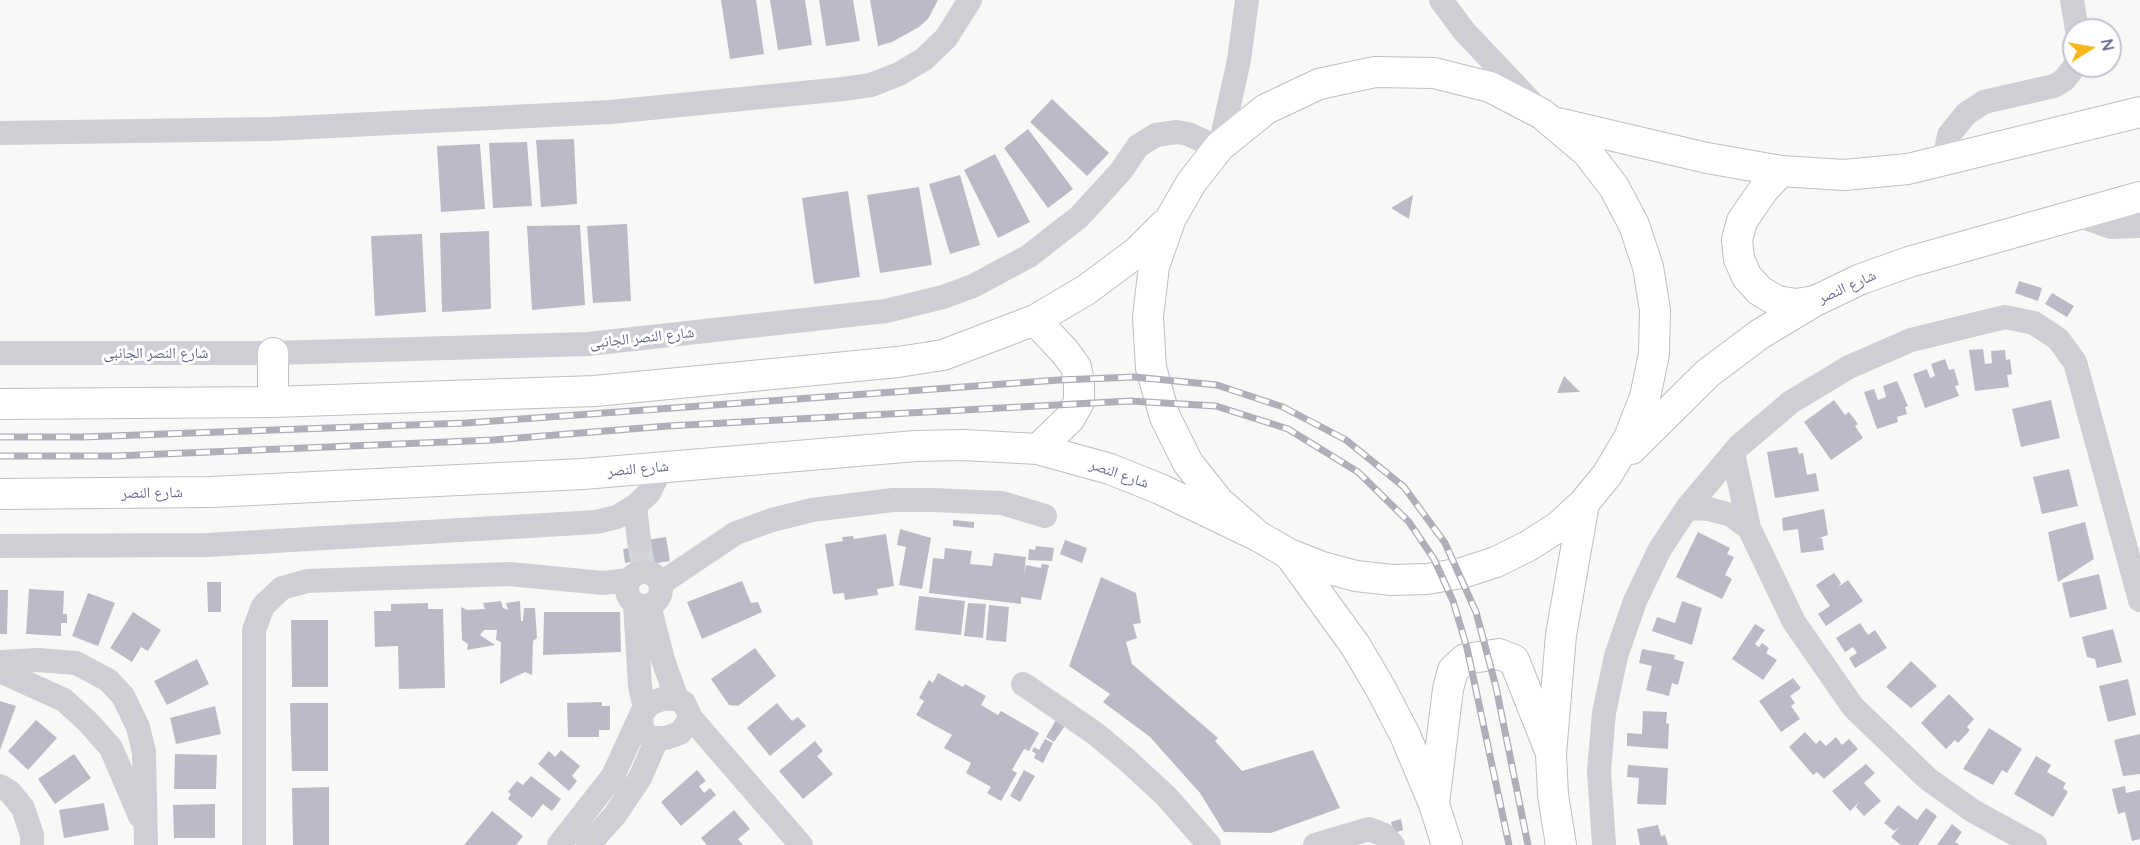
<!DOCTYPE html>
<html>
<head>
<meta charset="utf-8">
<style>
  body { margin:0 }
  #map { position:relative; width:2140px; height:845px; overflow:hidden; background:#f8f9f6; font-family:Quicksand,sans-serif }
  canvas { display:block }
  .north { position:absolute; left:2062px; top:18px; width:60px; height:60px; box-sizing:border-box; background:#fff; border:2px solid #c1c3d1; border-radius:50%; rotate:79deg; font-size:16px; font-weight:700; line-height:24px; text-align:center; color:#65688b }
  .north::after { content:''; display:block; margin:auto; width:21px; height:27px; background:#f5b71a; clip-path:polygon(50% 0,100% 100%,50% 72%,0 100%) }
</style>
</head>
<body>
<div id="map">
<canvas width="2140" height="845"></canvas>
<div class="north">N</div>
</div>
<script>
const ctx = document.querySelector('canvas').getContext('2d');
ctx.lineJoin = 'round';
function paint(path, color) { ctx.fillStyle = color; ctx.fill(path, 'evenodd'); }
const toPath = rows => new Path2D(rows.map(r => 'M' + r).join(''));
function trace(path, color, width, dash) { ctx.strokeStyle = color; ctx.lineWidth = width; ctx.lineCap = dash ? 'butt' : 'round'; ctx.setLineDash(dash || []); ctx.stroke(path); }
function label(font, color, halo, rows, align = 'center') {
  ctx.font = font + ' Quicksand,"Noto Naskh Arabic",sans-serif'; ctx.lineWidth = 6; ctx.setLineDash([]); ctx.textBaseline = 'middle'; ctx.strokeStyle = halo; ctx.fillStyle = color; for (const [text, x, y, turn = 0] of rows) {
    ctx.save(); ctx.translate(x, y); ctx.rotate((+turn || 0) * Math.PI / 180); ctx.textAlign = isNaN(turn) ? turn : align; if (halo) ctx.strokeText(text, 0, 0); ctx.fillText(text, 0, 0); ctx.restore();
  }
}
paint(toPath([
  [721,0,756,0,764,54,730,59],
  [770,0,805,0,812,45,778,50],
  [819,0,853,0,860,41,826,46],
  [870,0,938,0,928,19,919,27,892,42,878,46],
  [1052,99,1109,153,1087,176,1030,122],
  [1028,129,1073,189,1048,208,1004,148],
  [574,139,577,204,541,207,536,140],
  [527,142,532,206,493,208,489,143],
  [480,144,485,209,441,212,437,146],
  [995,154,1030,222,998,238,964,170],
  [960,175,980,245,950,254,929,184],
  [919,187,932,265,880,273,867,195],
  [848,191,860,277,814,284,802,198],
  [1413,195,1409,219,1391,208],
  [627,224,631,301,593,303,587,226],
  [580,225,585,305,532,310,527,226],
  [489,231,491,309,442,312,440,233],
  [422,234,426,312,375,316,371,236],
  [2019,281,2042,288,2038,301,2015,293],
  [2052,293,2074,306,2067,317,2045,304],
  [1983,349,1985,364,1992,363,1991,351,2005,350,2006,360,2010,359,2012,374,2007,375,2009,387,1975,391,1969,350],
  [1945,359,1949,370,1954,369,1959,385,1955,386,1959,396,1925,408,1913,374,1927,369,1930,378,1935,376,1931,364],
  [1564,376,1580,392,1557,393],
  [1897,381,1908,406,1905,407,1907,414,1897,417,1898,422,1877,429,1864,392,1874,389,1878,400,1886,397,1883,386],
  [1834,400,1845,415,1849,412,1858,424,1855,426,1863,438,1831,460,1804,422],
  [2051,400,2060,438,2021,447,2012,409],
  [1797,447,1799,454,1803,453,1807,475,1816,473,1819,491,1775,498,1767,452],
  [2069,469,2078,506,2042,514,2033,477],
  [1824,509,1828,535,1816,539,1822,538,1824,550,1801,553,1798,529,1783,531,1782,518],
  [953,520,974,522,974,528,953,526],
  [2085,522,2094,559,2058,582,2048,532],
  [900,529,931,538,922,589,899,585,906,547,897,545],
  [1698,532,1730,548,1727,554,1734,557,1725,575,1732,579,1722,599,1676,577],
  [886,534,894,586,877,589,878,595,845,600,844,593,833,594,825,544,843,541,842,537,853,536,854,539],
  [666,537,670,561,639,566,638,561,625,563,623,549,635,547,634,542],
  [1065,540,1087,548,1082,563,1060,554],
  [1036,546,1054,548,1052,561,1028,560,1029,549,1035,550],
  [945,548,972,551,970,564,992,566,994,553,1026,557,1024,575,1026,565,1041,568,1042,564,1049,565,1041,600,1021,597,1021,604,929,593,933,558,944,559],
  [1834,573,1841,583,1838,587,1848,580,1863,601,1826,626,1818,614,1830,606,1816,585],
  [2099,574,2107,609,2070,618,2062,583],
  [1101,577,1136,593,1141,623,1133,624,1137,638,1126,642,1132,664,1218,738,1215,741,1242,771,1313,750,1340,808,1271,833,1224,832,1200,793,1150,737,1103,702,1110,694,1069,666],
  [742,581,751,603,758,602,762,612,702,639,687,602],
  [207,582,221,582,221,612,208,612],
  [29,589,64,591,63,614,67,614,67,623,61,623,61,636,26,634],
  [0,590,8,590,7,634,0,634],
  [88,593,115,603,98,646,72,636],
  [919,596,965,601,961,635,915,630],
  [501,601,503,608,508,610,506,603,520,601,521,621,523,621,524,608,535,608,537,638,533,641,532,675,525,672,500,684,501,642,496,640,497,630,484,630,480,635,495,645,467,650,468,644,462,640,461,607,467,610,485,609,483,603],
  [1682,601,1702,608,1692,645,1652,631,1657,617,1675,623],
  [428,603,428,609,443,609,445,688,399,689,398,646,375,647,374,611,391,611,391,604],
  [968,603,986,604,983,638,964,636],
  [989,605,1009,607,1006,642,986,640],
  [133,612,161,630,148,651,141,647,132,662,110,648],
  [544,612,620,612,621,652,543,655],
  [291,620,328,620,328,687,292,687],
  [1860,623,1868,635,1875,630,1887,648,1855,668,1849,658,1857,653,1853,647,1845,652,1836,638],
  [1755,624,1765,630,1755,644,1759,647,1762,643,1769,648,1766,653,1777,660,1763,680,1732,659],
  [2113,629,2122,662,2097,668,2095,659,2087,657,2082,637],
  [755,648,776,676,738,706,729,705,711,679],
  [1642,649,1675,655,1674,659,1684,662,1678,685,1672,683,1669,696,1646,690,1652,666,1639,663],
  [197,659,209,684,167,705,154,681],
  [1911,661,1937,686,1911,708,1886,687],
  [938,673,963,687,965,684,986,696,981,705,998,715,1001,711,1039,733,1029,751,1024,749,1012,770,1017,773,1001,801,987,793,991,787,966,773,971,763,944,748,952,735,916,715,924,701,919,698,929,680,933,683],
  [1793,678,1801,688,1790,696,1795,703,1791,706,1800,719,1781,732,1759,701],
  [2128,679,2136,715,2108,722,2099,686],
  [1949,694,1974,719,1967,727,1970,730,1958,743,1955,740,1946,749,1921,723],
  [0,701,16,706,0,750],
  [602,702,602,706,610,706,610,730,599,730,599,737,568,737,567,703],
  [290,703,328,703,328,771,292,771],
  [777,703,792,721,798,717,806,726,770,756,747,728],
  [215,706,221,734,176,744,170,718],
  [1643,711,1667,712,1666,723,1669,724,1668,749,1627,746,1627,733,1642,734],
  [1059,715,1064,727,1054,742,1046,737],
  [36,720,57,738,28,770,8,751],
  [1989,728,2022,749,2007,773,2002,770,1993,785,1963,769],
  [1805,732,1816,744,1820,740,1826,746,1836,737,1842,745,1849,739,1858,749,1824,779,1817,772,1813,775,1789,747],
  [2140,734,2140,774,2123,776,2114,740],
  [1045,739,1053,743,1043,763,1034,758,1036,754,1032,751,1034,747,1039,750],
  [815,741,823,751,817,756,833,774,803,799,779,771],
  [561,750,580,766,572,776,577,781,569,791,538,764,549,751,555,757],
  [74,754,91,778,55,804,38,779],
  [175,754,217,755,216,789,174,789],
  [2036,756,2051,765,2047,772,2066,783,2063,788,2068,792,2053,817,2014,794],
  [1866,764,1875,773,1864,783,1881,801,1864,816,1856,807,1859,802,1850,811,1832,791],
  [1628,765,1668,768,1666,805,1637,804,1639,778,1627,777],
  [697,770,706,781,699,786,704,793,710,788,716,795,681,826,661,802],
  [1024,770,1035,776,1020,802,1010,796],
  [531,776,561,799,552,811,543,804,532,818,508,799,511,794,508,792,517,781,523,785],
  [2125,786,2126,793,2140,790,2140,839,2132,841,2125,812,2118,814,2112,789],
  [329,787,329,845,293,845,292,788],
  [104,803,109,830,64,838,59,810],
  [215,804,215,838,174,838,173,805],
  [1898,805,1917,820,1926,808,1937,816,1918,845,1901,845,1891,837,1899,827,1894,831,1884,823],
  [734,810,750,829,738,839,743,845,707,845,701,838],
  [492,811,523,836,516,845,464,845],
  [1401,819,1403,830,1394,833,1391,822],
  [1952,824,1962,832,1955,842,1960,845,1937,845],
  [1658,825,1661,836,1665,835,1668,845,1640,845,1637,829]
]), '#babbc6');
trace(toPath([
  [639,541,643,566]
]), '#d3d5db', 24, [24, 12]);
const major = toPath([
  [1558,123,1707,158,1781,171,1844,175,1908,169,2140,112],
  [1781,171,1764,189,1742,221,1737,240,1739,259,1747,277,1760,291,1777,301,1796,304,1815,301],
  [1035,320,1065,352,1076,367,1079,382,1079,402,1070,418,1038,449],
  [273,353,273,402],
  [0,404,273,402,595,391,898,362,943,355,1035,320,1086,290,1137,252,1164,225],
  [1631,449,1708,373,1760,334,1815,301,1861,279,1909,262,2140,197],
  [0,494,211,492,583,474,916,446,963,445,1038,449,1110,469,1160,489,1258,536,1289,554,1322,567,1356,576,1392,580,1427,579,1462,573,1496,562,1528,546,1558,527,1584,503,1607,475,1629,438,1645,397,1654,354,1655,310,1648,267,1634,225,1614,187,1587,152,1542,114,1490,87,1434,73,1375,72,1319,84,1266,109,1220,146,1191,183,1171,218,1154,266,1148,317,1151,368,1165,417,1188,463,1219,502,1258,536],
  [1289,554,1355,645,1381,689,1405,735,1434,804,1447,845],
  [1434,803,1448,689,1453,670,1465,659,1499,654,1514,660,1549,748],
  [1561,845,1553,795,1551,754,1561,635,1584,503]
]);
trace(major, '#bebec5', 32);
trace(toPath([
  [1441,0,1464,31,1534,105],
  [2072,0,2077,30],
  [0,133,272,129,610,112,843,89,871,85,899,74,924,59,946,38,970,0],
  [1220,146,1239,60,1247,0],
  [1944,161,1949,135,1966,114,1984,102,2054,86,2064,80,2075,66],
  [2077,215,2111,227,2140,226],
  [0,353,273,353,588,344,886,311,943,297,973,286,1029,256,1079,217,1121,171,1138,146,1156,135,1177,132,1188,134,1208,143,1216,151],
  [1733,453,1749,528,1794,622,1853,707,1928,779,1973,811,2035,845],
  [635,506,639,541],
  [1687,508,1709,509,1731,515,1749,528],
  [0,546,207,545,596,522,617,517,635,506,649,493,662,467],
  '627 589a17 17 0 1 1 34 0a17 17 0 1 1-34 0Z',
  [660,584,736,533,772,520,812,510,893,500,932,500,1002,503,1045,516],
  [635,604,640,686,645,708],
  [649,605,663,660,677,699],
  [0,662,38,660,76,663,108,680,123,696,138,727,144,752,146,845],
  [0,671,64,700,89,723,111,748,140,816],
  [1023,684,1096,734,1128,761,1166,796,1209,845],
  [662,699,677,699,684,703,691,718,680,733,666,738,651,738,642,731,641,714,650,704,662,699],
  [691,718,801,845],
  [0,786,10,792,23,808,32,835,32,845],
  [254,845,254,630,263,606,282,588,307,581,509,574,603,583,629,580],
  [559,845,613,776,639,719],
  [588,845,615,815,640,778,657,739],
  [1315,845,1369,829,1384,835,1393,845],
  [1604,845,1599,771,1604,713,1616,656,1635,601,1660,549,1687,508,1739,446,1791,402,1849,367,1911,340,2005,317,2034,323,2058,339,2075,362,2140,600]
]), '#ceced4', 24);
trace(major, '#fff', 30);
const rail = toPath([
  [0,437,82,437,466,423,1059,380,1134,377,1217,385,1283,407,1346,440,1404,487,1445,543,1476,612,1496,687,1528,845],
  [0,456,115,456,493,440,668,426,1130,401,1216,406,1288,429,1358,472,1409,522,1434,559,1453,601,1467,648,1509,845]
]);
trace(rail, '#aeafb9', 7);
trace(rail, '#fff', 4.5, [14]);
label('15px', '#65688b', '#fff', [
  ["شارع النصر",1847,287,-24],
  ["شارع النصر الجانبى",642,338,-6],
  ["شارع النصر الجانبى",156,353],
  ["شارع النصر",638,469,-5],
  ["شارع النصر",1119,474,19],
  ["شارع النصر",152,493,-1]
]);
</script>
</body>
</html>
